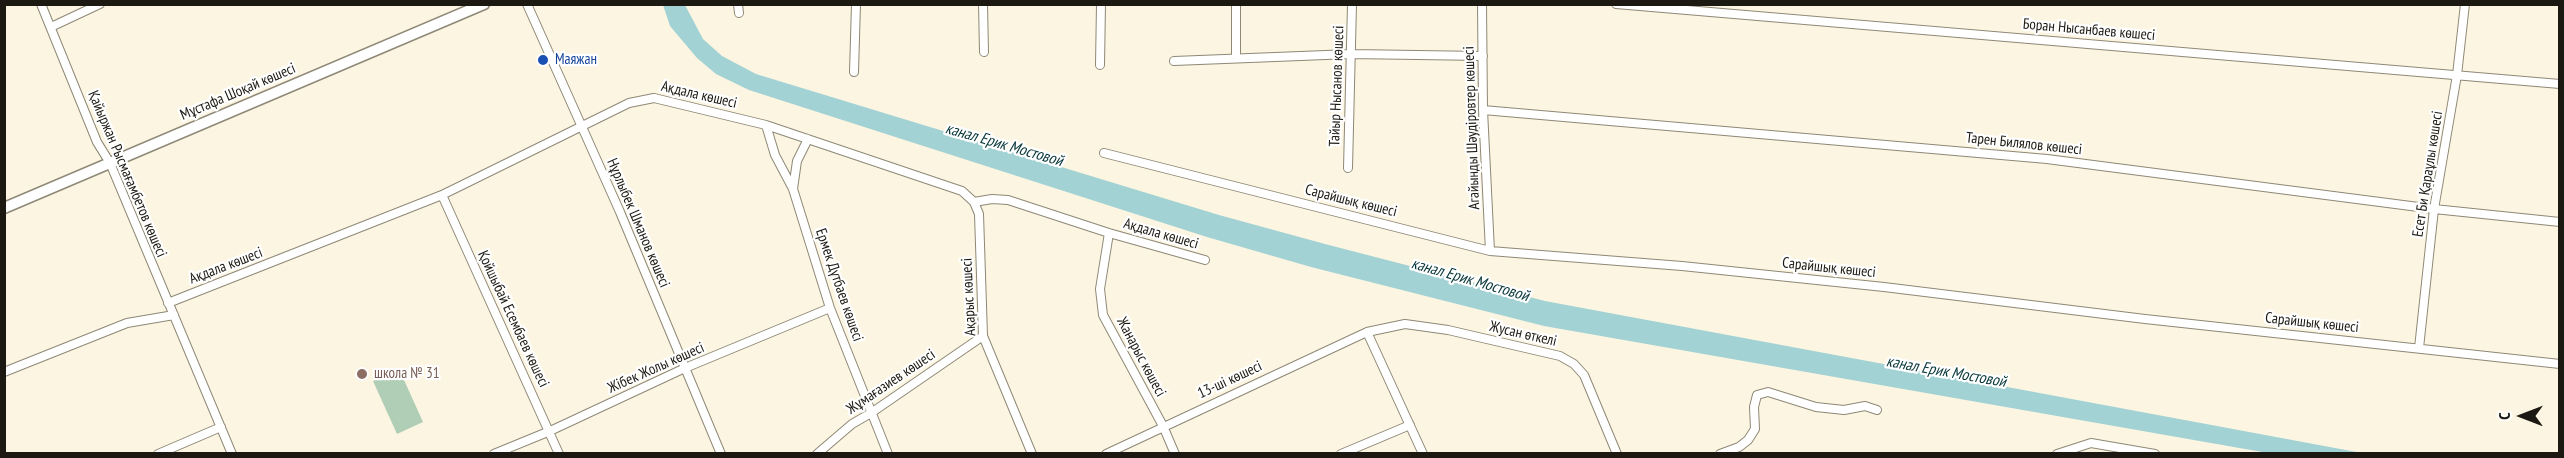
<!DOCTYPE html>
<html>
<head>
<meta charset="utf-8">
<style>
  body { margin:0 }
  #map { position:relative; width:2564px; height:458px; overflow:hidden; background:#fcf5e2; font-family:"PT Sans Narrow",sans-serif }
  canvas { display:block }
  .frame { position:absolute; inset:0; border:6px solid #1b1912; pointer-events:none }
  .north { position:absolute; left:2492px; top:386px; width:60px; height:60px; -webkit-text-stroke:4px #fff; paint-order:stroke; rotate:270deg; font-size:16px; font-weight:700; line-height:24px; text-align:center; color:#1b1912 }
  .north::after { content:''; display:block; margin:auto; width:21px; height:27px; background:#1b1912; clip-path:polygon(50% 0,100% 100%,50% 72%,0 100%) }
</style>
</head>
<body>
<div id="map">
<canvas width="2564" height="458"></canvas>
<div class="frame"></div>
<div class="north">С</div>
</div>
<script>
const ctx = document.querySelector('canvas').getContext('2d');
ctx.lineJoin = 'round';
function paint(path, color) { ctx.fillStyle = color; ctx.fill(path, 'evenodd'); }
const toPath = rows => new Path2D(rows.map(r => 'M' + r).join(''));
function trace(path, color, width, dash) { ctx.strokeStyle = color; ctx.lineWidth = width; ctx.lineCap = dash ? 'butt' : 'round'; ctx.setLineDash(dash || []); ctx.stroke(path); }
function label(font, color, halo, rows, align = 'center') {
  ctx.font = font + ' "PT Sans Narrow",sans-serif'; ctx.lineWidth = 4.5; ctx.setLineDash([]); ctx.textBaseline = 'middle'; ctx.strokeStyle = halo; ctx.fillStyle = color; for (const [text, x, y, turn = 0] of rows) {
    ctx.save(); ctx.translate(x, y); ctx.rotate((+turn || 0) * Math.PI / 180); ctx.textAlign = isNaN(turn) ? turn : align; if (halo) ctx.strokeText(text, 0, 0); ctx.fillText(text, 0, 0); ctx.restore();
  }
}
paint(toPath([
  [399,369,423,422,397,434,373,381]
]), '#afceb5');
paint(toPath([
  [663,5,685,5,703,39,722,56,756,74,1219,215,1325,244,1545,301,2362,453,2268,453,1544,326,1311,267,1207,237,749,90,716,74,697,58,670,26]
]), '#a2d2d4');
const street = toPath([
  [41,4,97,142,110,163,232,454],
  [527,4,620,212,721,454],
  [738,4,739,13],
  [983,4,984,52],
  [1482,4,1483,110,1490,251],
  [1616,4,2560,84],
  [51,27,100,4],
  [1236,57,1236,4],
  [1174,61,1351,54,1483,56],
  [1100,65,1101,4],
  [854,72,856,4],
  [1483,110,2047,159,2434,209,2560,222],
  [766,125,775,155,793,189,830,308,888,454],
  [1104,153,1490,251,1682,266,1884,287,2145,319,2560,364],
  [1348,168,1352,4],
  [793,189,797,161,808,139],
  [442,195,559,454],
  [974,202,979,214,983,336,1032,454],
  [1109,233,1100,289,1103,315,1163,426,1175,454],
  [168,303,442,195,629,103,654,98,766,125,962,191,974,202,992,199,1008,200,1109,233,1205,260],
  [1367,332,1423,454],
  [2419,348,2434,209,2457,75,2465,4],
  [4,372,127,323,174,315],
  [158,454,221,427],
  [494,454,550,431,685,368,830,308],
  [817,454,852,424,871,413,983,336],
  [1106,454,1367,332,1405,324,1448,330,1560,356,1574,364,1584,375,1617,454],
  [1341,454,1410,425],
  [1720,454,1739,447,1748,440,1755,429,1754,407,1757,395,1768,392,1816,407,1844,410,1865,406,1877,410],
  [2057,454,2091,443,2155,454]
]);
const secondary = toPath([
  [4,208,484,4]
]);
trace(street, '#8e8876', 10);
trace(secondary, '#8e8876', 13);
trace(street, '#fff', 8);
trace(secondary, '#fff', 10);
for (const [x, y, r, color] of [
  [543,60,6,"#1a4fb4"],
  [362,374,6,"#8d6e63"]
]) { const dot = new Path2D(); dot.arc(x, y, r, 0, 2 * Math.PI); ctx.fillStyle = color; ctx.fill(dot); trace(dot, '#fff', 2); }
label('15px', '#1b1912', '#fff', [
  ["Боран Нысанбаев көшесі",2089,30,5],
  ["Тайыр Нысанов көшесi",1337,86,-88],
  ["Мұстафа Шоқай көшесi",238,92,-23],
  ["Ақдала көшесі",699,95,13],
  ["Агайынды Шәудіровтер көшесi",1472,128,-92],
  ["Тарен Билялов көшесі",2024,144,6],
  ["Қайыржан Рысмағамбетов көшесі",127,174,67],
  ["Есет Би Қараұлы көшесі",2428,174,-81],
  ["Сарайшық көшесі",1351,201,14],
  ["Нұрлыбек Шманов көшесі",638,223,67],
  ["Ақдала көшесі",1161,234,16],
  ["Ақдала көшесі",226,266,-21],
  ["Сарайшық көшесі",1829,268,6],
  ["Ермек Дүтбаев көшесi",839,285,71],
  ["Ақарыс көшесi",969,297,-93],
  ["Қойшыбай Есембаев көшесі",513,319,65],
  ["Сарайшық көшесі",2312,323,6],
  ["Жусан өткелі",1523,334,13],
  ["Жанарыс көшесі",1141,357,62],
  ["Жібек Жолы көшесі",656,368,-24],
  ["13-ші көшесi",1230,380,-25],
  ["Жұмағазиев көшесі",891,382,-34]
]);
label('15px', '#164399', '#fff', [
  ["Маяжан",555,60]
], 'left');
label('15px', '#785e54', '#fff', [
  ["школа № 31",374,374]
], 'left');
label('italic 16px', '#083739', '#fff', [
  ["канал Ерик Мостовой",1004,145,16],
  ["канал Ерик Мостовой",1470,280,16],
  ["канал Ерик Мостовой",1946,372,10]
]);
</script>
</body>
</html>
